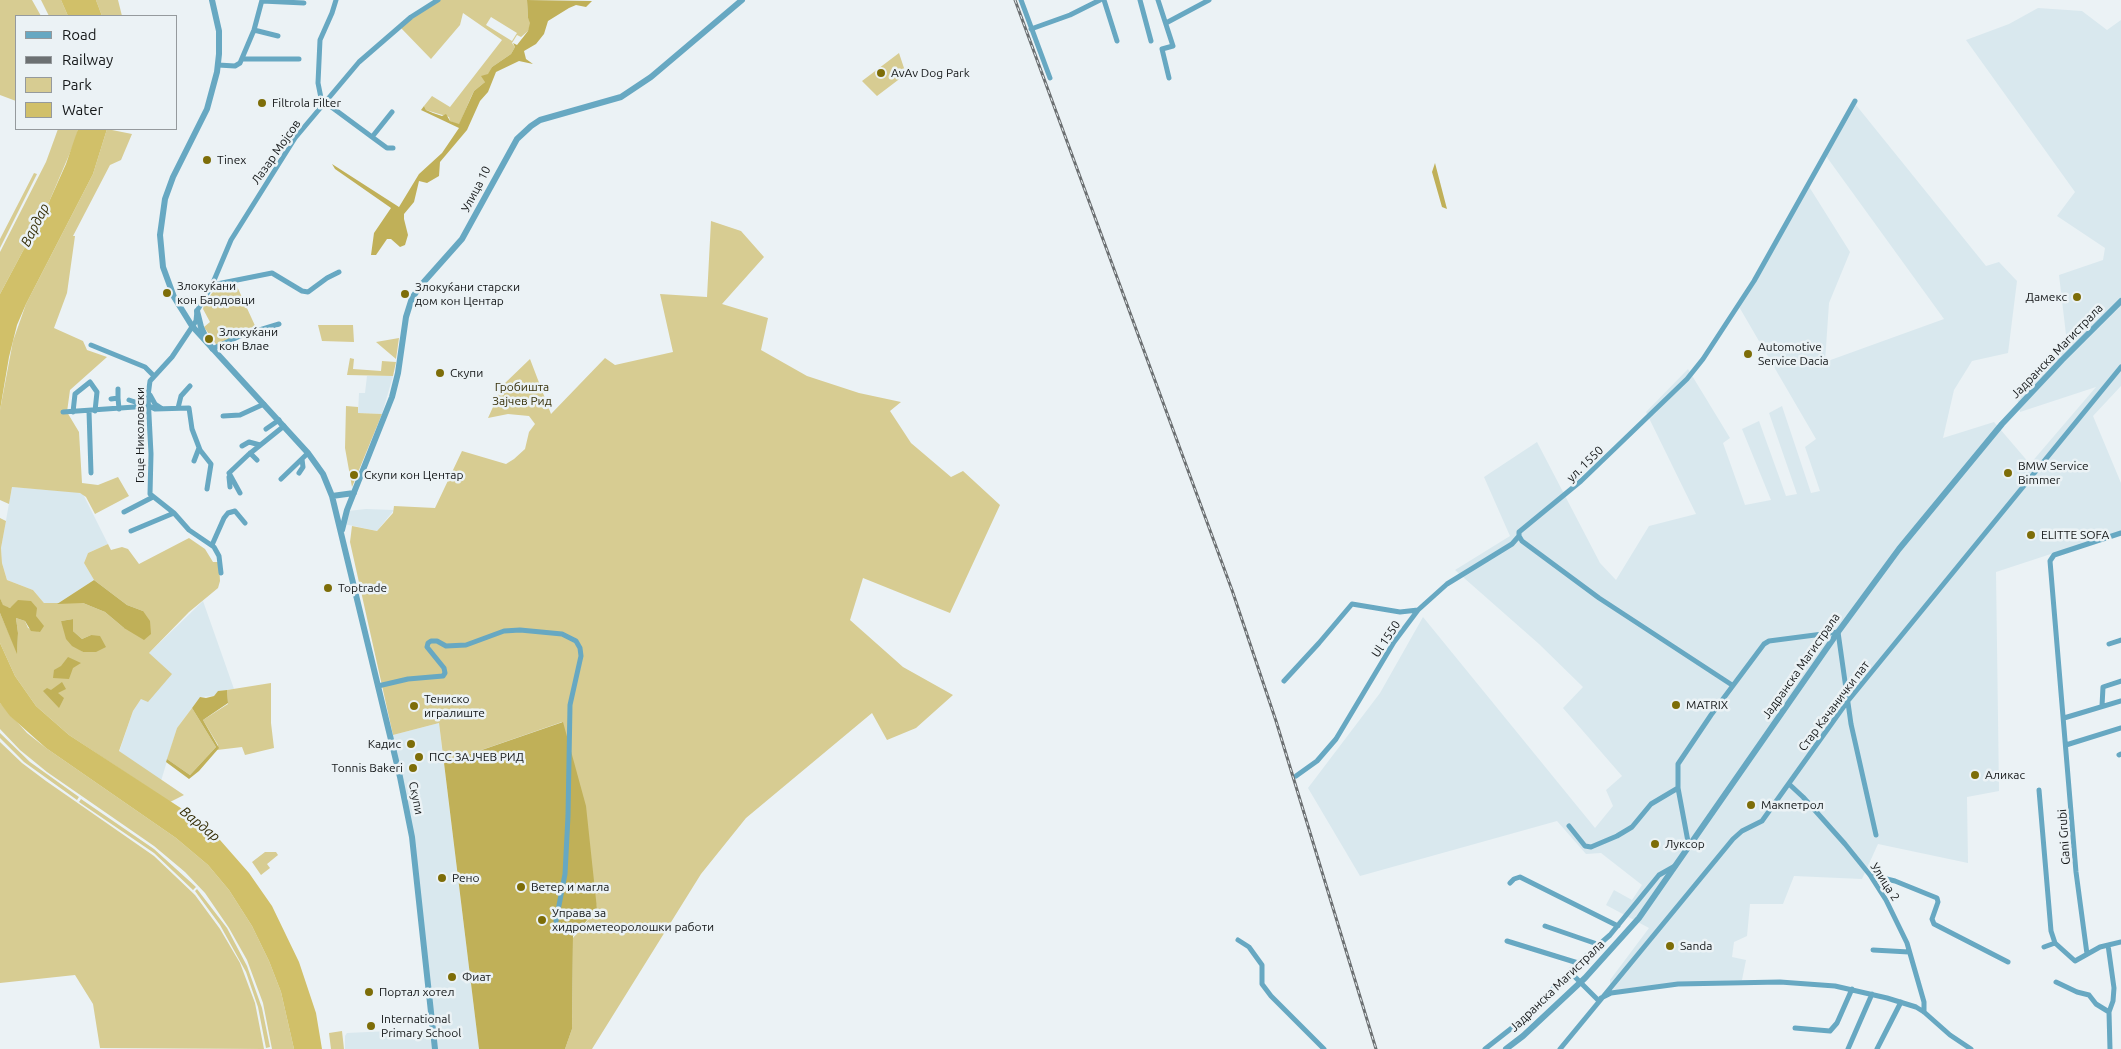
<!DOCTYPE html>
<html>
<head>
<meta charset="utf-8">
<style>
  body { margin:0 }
  #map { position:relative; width:2121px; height:1049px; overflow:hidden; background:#ebf2f5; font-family:Ubuntu,sans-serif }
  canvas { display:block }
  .legend { position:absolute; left:15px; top:15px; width:162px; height:115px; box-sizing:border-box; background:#ebf2f5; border:1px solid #959a9d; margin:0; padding:6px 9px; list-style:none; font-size:15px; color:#141718 }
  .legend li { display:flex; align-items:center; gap:10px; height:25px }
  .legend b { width:25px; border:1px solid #959a9d }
</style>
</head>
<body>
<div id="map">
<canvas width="2121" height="1049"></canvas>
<ul class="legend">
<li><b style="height:6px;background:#67a8c2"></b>Road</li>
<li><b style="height:6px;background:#6c7072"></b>Railway</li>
<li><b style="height:14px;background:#d7cc92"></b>Park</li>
<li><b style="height:14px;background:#d1c069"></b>Water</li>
</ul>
</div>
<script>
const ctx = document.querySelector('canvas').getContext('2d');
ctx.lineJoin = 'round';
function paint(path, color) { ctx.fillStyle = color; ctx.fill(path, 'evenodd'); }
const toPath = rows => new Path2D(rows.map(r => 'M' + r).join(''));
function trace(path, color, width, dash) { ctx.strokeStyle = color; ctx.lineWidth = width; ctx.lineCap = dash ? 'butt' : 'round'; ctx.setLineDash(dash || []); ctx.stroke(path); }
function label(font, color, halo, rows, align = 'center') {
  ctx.font = font + ' Ubuntu,sans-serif'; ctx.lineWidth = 5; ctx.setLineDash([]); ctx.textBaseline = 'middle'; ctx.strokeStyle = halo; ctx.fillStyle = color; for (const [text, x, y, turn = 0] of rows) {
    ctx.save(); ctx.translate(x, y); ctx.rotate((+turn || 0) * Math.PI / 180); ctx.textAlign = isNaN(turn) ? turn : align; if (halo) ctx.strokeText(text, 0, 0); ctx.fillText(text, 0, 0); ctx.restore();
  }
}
paint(toPath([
  [2038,8,2082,11,2107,30,2121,20,2121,386,2093,416,2121,483,2121,531,1996,572,1999,791,1967,797,1968,863,1878,844,1862,879,1794,876,1783,904,1750,904,1747,936,1734,942,1732,957,1746,960,1742,980,1672,983,1610,991,1610,980,1649,928,1606,905,1614,890,1632,900,1642,885,1601,853,1586,854,1557,821,1360,876,1308,788,1380,693,1423,617,1595,828,1613,806,1606,790,1622,776,1563,708,1583,687,1539,644,1455,570,1510,536,1484,477,1537,442,1600,563,1616,580,1649,526,1696,514,1646,412,1688,369,1730,438,1723,443,1745,505,1771,500,1742,429,1759,421,1786,496,1797,494,1769,413,1782,406,1811,493,1820,491,1805,447,1816,439,1738,305,1808,185,1850,252,1829,303,1825,362,1944,319,1826,156,1856,105,1986,266,1999,262,2017,281,2008,353,1972,361,1954,390,1943,438,1994,422,2030,464,2096,387,2020,412,2017,398,2067,343,2059,275,2103,260,2105,248,2057,216,2075,192,1966,40,2009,24],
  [367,376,393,376,382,414,358,413,359,393,365,393],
  [12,487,77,492,83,494,108,544,88,553,84,563,94,580,57,604,44,603,33,590,7,580,2,563,1,548],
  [366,509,394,510,377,531,344,524,348,511],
  [203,601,234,689,219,691,214,696,200,697,177,728,161,781,119,752,133,711,141,699,149,653],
  [439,723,479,1049,345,1049,345,1036,347,1033,431,1029,416,862,389,736]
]), '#d9e8ee');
paint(toPath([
  [0,0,32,0,41,16,16,16,16,101,0,95],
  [41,0,61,0,68,16,49,16],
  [96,0,118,0,122,16,102,16],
  [438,0,527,0,528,18,531,23,528,31,521,37,517,35,512,43,515,47,511,54,492,67,485,82,474,91,471,97,459,125,450,121,449,117,426,110,424,106,432,96,450,107,502,40,463,13,460,25,431,59,400,27],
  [491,17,517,33,512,41,486,25],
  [899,53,906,74,877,96,862,81],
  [58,129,78,129,75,141,49,202,0,294,0,252,46,162],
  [107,129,132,134,121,160,110,165,73,236,75,236,67,293,54,328,83,341,87,350,107,357,70,390,67,412,79,432,82,483,98,485,118,477,129,496,95,514,86,497,80,493,12,487,9,504,0,500,0,410,13,341,26,304,93,174],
  [34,173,37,174,0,248,0,239],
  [711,221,741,231,764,257,722,304,768,318,761,350,807,376,859,393,901,402,890,411,911,443,951,477,963,471,1000,505,950,613,863,578,850,620,903,667,953,695,916,728,887,740,872,713,746,818,701,874,592,1049,565,1049,572,1029,573,938,597,909,562,722,444,763,439,723,393,735,350,542,352,526,377,531,393,513,394,506,435,508,462,451,506,464,514,459,525,449,529,432,535,424,529,416,508,414,488,418,503,385,530,359,551,414,605,358,615,365,673,352,660,294,707,297],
  [235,282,257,330,218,347,204,327,210,322,203,309,204,304,215,289],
  [318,325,353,325,354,342,322,341],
  [399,338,396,359,376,342],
  [350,358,354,359,353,369,381,371,382,361,396,362,393,376,347,375],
  [346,406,358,407,358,413,382,414,352,487,345,448],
  [0,518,6,521,1,548,2,563,7,580,33,590,44,603,83,603,105,612,124,628,143,611,127,605,94,580,84,563,88,553,108,544,111,550,122,547,128,549,139,564,189,538,205,549,213,562,219,562,220,581,218,588,189,612,149,653,172,674,148,702,141,699,133,711,119,751,184,795,170,802,69,735,36,706,15,676,0,643,0,613,17,652,18,633,16,618,25,621,28,628,40,632,15,605,10,608,3,606,0,598],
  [73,619,73,631,82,639,91,635,96,652,83,652,76,647,61,621],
  [271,683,271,723,274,748,245,755,242,747,217,750,218,745,203,720,228,704,227,690],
  [0,703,27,733,46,748,176,838,208,865,229,890,252,926,269,961,281,992,294,1049,272,1049,263,1003,247,960,229,928,205,893,185,872,154,846,47,772,20,750,0,729],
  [192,708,216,747,190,775,167,759,177,728],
  [0,733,30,762,79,797,77,800,24,762,0,738],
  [0,742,22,763,46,781,154,856,195,895,220,929,240,963,255,1003,264,1049,100,1048,93,1004,75,975,0,983],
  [81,799,154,849,196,887,193,890,154,853,79,802],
  [265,852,276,852,278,855,267,864,270,868,261,875,252,862],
  [197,889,227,928,247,966,262,1008,270,1047,266,1048,258,1007,246,972,220,925,195,891],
  [342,1031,344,1049,331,1049,329,1033]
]), '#d7cc92');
paint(toPath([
  [527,0,592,1,586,7,576,5,569,8,548,21,544,34,536,44,524,51,526,59,533,64,519,61,496,72,488,92,480,101,467,130,440,162,439,176,427,183,419,181,414,202,404,214,404,219,408,235,405,245,400,247,391,239,387,239,376,255,371,255,374,233,391,208,335,169,332,164,399,207,419,174,442,153,459,128,421,110,424,106,426,110,433,113,442,116,446,114,450,121,459,124,474,91,485,82,481,76,488,74,492,67,511,54,515,47,513,43,517,45,528,31,530,23,528,18],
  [1435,163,1447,209,1442,207,1432,172],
  [94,580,127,605,143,611,150,621,151,634,144,640,124,628,105,612,83,603,57,604],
  [0,598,3,605,10,608,18,600,31,601,37,608,36,616,44,626,40,632,31,631,25,621,16,618,18,633,17,654,0,613],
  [73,619,73,631,82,639,91,635,100,636,106,647,96,652,83,652,72,646,66,639,61,621],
  [68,657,81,663,73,668,69,679,53,678,54,670,61,666],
  [62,682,66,689,58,693,64,698,59,708,43,691,47,688,51,690],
  [227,690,228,703,203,720,219,748,199,771,189,779,166,762,167,759,190,775,216,747,192,708,200,697,206,698,214,696,218,691],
  [563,722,586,806,597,909,573,936,572,1029,565,1049,479,1049,444,763]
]), '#c0b058');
paint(toPath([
  [61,0,96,0,102,16,68,16],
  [78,129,107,129,93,174,26,304,17,325,9,357,0,410,0,294,49,202,66,164],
  [0,643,15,676,36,706,69,735,196,818,220,840,249,873,272,906,299,962,316,1013,322,1049,294,1049,281,992,269,961,252,926,229,890,208,865,176,838,46,748,10,716,0,703]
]), '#d1c069');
trace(toPath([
  [1021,0,1050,78],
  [1104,0,1117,41],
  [1140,0,1151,41],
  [1158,0,1173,46,1162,49,1169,78],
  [262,1,304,3],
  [1166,23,1209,0],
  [1031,29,1070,15,1100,0],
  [254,30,278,36],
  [242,59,299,59],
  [218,65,235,66,240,63,254,30,262,0],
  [326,103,372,137,392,112],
  [325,104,321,98,318,83,320,40,332,13,336,0],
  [372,137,387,148,393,148],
  [212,285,272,273,302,291,308,292,327,278,339,272],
  [91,345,145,367,154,376],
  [212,349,240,336,279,324],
  [118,389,118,398],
  [150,395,155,404,161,408],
  [111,399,118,398,119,409],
  [129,400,141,404],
  [178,408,181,396,190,386],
  [89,411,91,473],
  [63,412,149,406,155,409,189,408,192,429,200,450,211,464,207,489],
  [73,412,75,394,90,382,97,392,95,411],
  [223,416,240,415,264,404],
  [266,429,279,420],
  [242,446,249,442,260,445],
  [250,453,257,460],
  [194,461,199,448],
  [299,473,303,467,302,459],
  [229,477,230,487],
  [281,479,308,453],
  [240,493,229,473,248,455,284,426],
  [124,512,153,497],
  [131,531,174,513],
  [212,545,224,518,228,513,235,511,245,523],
  [221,573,219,556,214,547,189,530,174,513,150,494,151,454,148,396,150,381,172,357,196,321,197,311,212,285,231,240,295,138,359,62,411,17,438,0],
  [2109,644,2121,640],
  [1284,681,1319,643,1352,604,1400,612,1418,610],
  [1732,685,1599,598,1522,541,1519,536,1519,532,1581,481,1687,379,1703,359,1754,281,1855,101],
  [378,686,408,679,443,676,445,673,444,668,427,647,428,643,431,641,437,641,446,646,466,645,504,631,520,630,562,634,576,641,580,648,581,656,570,705,568,816,565,874,556,921],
  [2102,706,2103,687,2121,681],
  [2064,718,2121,701],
  [2066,745,2121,728],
  [2119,755,2121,754],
  [1296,776,1317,761,1336,739,1394,642,1418,610,1447,584,1512,544,1519,536],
  [1789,784,1803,797,1845,844,1870,875,1886,900,1907,943,1924,1002,1924,1012],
  [2039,790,2051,931,2055,943,2075,961,2100,947,2121,942],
  [1569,826,1585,846,1591,847,1617,836,1632,827,1651,804,1678,788],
  [1689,847,1678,788,1678,764,1711,715,1764,644,1769,641,1838,632,1851,724,1876,835],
  [1870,875,1895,881,1937,898,1938,902,1932,919,1934,924,2008,962],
  [1510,883,1514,879,1520,877,1618,926],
  [1545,926,1600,945],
  [1238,940,1249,947,1262,965,1262,984,1271,996,1324,1049],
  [1507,941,1578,963],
  [2108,945,2114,988,2113,1001,2109,1012,2110,1049],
  [2044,947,2055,943],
  [1873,950,1909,952],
  [2087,954,2076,872,2050,561,2054,555,2121,533],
  [2056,982,2077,992,2089,995,2096,1004,2109,1012],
  [1601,998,1611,993,1678,984,1780,982,1835,986,1887,998,1916,1007,1924,1012,1950,1035,1971,1049],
  [1795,1028,1830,1031,1837,1023,1852,989],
  [1485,1049,1522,1020,1578,963,1610,935,1659,875,1675,866],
  [1560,1049,1733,839,1742,831,1762,821,1847,702,2121,367],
  [1848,1049,1872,994],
  [1877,1049,1901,1002]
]), '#67a8c2', 5);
trace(toPath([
  [212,0,219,31,219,54,217,72,207,109,173,177,165,199,160,235,163,267,174,297,192,326,308,453,323,474,332,496,400,777,412,837,435,1049],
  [197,311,201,327,206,338],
  [332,496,354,493],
  [342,530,347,510,392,397,398,373,406,317,412,298,422,284,462,239,517,139,531,126,540,120,621,97,651,77,742,0],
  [1506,1049,1523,1036,1585,978,1639,918,1838,632,1899,549,2002,424,2062,360,2121,301]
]), '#67a8c2', 6);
const rail = toPath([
  [1015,0,1232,590,1276,721,1376,1049]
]);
trace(rail, '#6c7072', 3);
trace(rail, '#ebf2f5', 1, [4]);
trace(toPath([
  [1570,972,1598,1000]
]), '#67a8c2', 5);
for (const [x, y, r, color] of [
  [881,73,5,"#7d6d08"],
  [262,103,5,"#7d6d08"],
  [207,160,5,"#7d6d08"],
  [167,293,5,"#7d6d08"],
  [405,294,5,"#7d6d08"],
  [2077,297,5,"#7d6d08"],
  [209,339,5,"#7d6d08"],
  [1748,354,5,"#7d6d08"],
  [440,373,5,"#7d6d08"],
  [2008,473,5,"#7d6d08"],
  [354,475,5,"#7d6d08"],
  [2031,535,5,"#7d6d08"],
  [328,588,5,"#7d6d08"],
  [1676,705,5,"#7d6d08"],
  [414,706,5,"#7d6d08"],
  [411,744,5,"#7d6d08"],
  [419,757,5,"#7d6d08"],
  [413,768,5,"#7d6d08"],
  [1975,775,5,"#7d6d08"],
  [1751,805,5,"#7d6d08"],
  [1655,844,5,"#7d6d08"],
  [442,878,5,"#7d6d08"],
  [521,887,5,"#7d6d08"],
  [542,920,5,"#7d6d08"],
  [1670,946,5,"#7d6d08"],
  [452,977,5,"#7d6d08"],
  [369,992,5,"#7d6d08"],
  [371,1026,5,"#7d6d08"]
]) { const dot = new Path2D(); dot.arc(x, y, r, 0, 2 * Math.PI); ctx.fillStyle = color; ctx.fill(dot); trace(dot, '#ebf2f5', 2); }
label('12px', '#141718', '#ebf2f5', [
  ["AvAv Dog Park",891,73],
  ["Filtrola Filter",272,103],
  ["Tinex",217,160],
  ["Злокуќани",177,286],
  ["кон Бардовци",177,300],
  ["Злокуќани старски",415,287],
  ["дом кон Центар",415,301],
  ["Дамекс",2067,297,"right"],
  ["Злокуќани",219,332],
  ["кон Влае",219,346],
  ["Automotive",1758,347],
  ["Service Dacia",1758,361],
  ["Скупи",450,373],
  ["BMW Service",2018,466],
  ["Bimmer",2018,480],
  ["Скупи кон Центар",364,475],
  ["ELITTE SOFA",2041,535],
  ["Toptrade",338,588],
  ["Тениско",424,699],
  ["игралиште",424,713],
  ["MATRIX",1686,705],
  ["Кадис",401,744,"right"],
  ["ПСС ЗАЈЧЕВ РИД",429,757],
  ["Tonnis Bakeri",403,768,"right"],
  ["Аликас",1985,775],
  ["Макпетрол",1761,805],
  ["Луксор",1665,844],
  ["Рено",452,878],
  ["Ветер и магла",531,887],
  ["Управа за",552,913],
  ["хидрометеоролошки работи",552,927],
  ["Sanda",1680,946],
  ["Фиат",462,977],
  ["Портал хотел",379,992],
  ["International",381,1019],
  ["Primary School",381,1033]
], 'left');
label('12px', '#141718', '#ebf2f5', [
  ["Лазар Мојсов",276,152,-55],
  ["Улица 10",476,189,-63],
  ["Јадранска Магистрала",2057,351,-46],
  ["Гоце Николовски",140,435,-90],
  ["ул. 1550",1585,464,-44],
  ["Ul 1550",1386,639,-56],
  ["Јадранска Магистрала",1801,666,-55],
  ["Стар Качанички пат",1834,706,-53],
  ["Скупи",416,798,78],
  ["Gani Grubi",2064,837,-94],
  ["Улица 2",1885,882,57],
  ["Јадранска Магистрала",1557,986,-44]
]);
label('12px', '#373009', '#ebf2f5', [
  ["Гробишта",522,387],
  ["Зајчев Рид",522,401]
]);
label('italic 14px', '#362f08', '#ebf2f5', [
  ["Вардар",35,225,-63],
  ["Вардар",200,824,39]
]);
</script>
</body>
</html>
